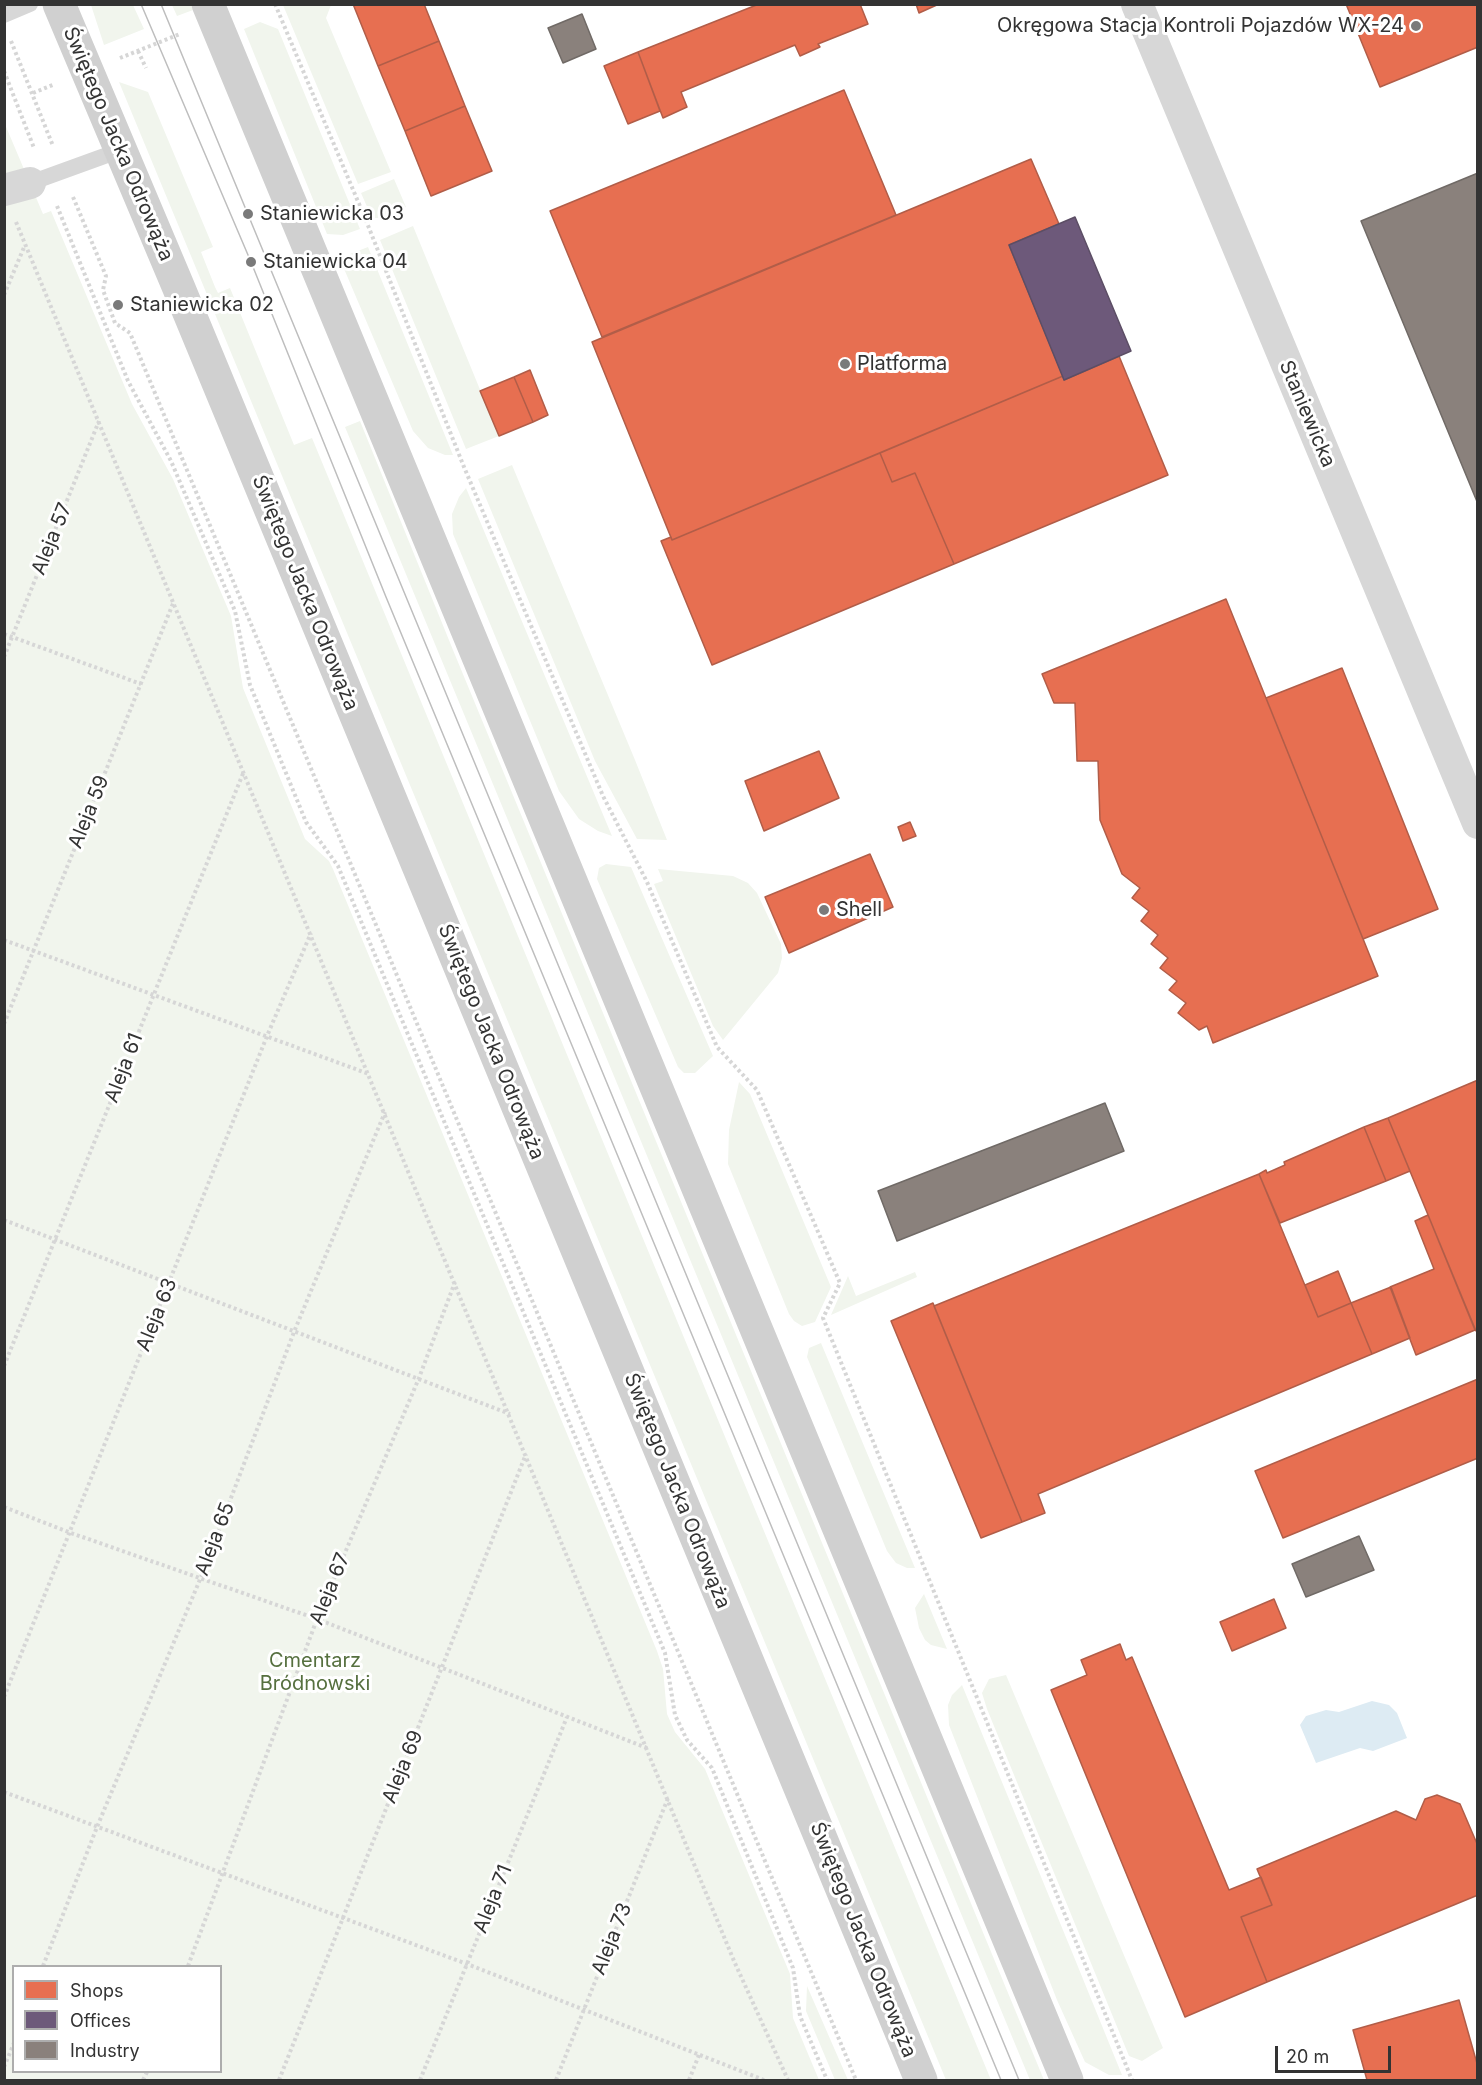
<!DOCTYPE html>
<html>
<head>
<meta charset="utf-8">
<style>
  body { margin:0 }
  #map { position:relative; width:1482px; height:2085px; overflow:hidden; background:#fff; font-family:Inter,sans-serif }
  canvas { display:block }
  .frame { position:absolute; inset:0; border:6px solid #333; pointer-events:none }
  .legend { position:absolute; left:12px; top:1965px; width:210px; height:108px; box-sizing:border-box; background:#fff; border:2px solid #adadad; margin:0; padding:8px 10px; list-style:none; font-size:18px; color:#333 }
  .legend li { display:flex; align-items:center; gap:12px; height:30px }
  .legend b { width:30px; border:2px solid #adadad }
  .scale { position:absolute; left:1275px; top:2046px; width:116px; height:27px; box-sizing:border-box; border:3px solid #333; border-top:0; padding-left:8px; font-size:18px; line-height:21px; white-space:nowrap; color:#333; -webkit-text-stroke:4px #fff; paint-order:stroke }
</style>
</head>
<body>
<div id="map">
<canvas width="1482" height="2085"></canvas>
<div class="frame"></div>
<ul class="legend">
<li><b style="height:16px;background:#e76f51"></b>Shops</li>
<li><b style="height:16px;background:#6d597a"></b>Offices</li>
<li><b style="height:16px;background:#8a817c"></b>Industry</li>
</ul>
<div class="scale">20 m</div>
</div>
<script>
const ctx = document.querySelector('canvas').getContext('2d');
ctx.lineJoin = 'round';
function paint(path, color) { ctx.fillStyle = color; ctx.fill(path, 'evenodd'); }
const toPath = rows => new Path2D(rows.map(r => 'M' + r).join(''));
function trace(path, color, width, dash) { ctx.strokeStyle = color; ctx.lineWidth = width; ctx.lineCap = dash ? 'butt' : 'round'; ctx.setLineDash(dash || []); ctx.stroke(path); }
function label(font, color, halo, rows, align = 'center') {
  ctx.font = font + ' Inter,sans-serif'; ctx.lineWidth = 6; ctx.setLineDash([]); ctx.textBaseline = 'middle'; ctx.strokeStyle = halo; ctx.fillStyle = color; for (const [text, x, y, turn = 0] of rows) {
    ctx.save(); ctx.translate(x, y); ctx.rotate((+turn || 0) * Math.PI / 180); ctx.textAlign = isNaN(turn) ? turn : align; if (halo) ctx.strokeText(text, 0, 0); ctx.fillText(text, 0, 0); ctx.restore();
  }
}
paint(toPath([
  [91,5,133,5,144,29,104,45],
  [172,5,191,5,193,10,177,16],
  [283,5,331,5,326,18,391,172,358,184],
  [260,22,278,29,360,229,343,235,327,234,244,29],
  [119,82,148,92,213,247,201,252,215,287,218,293,230,288,294,445,312,438,991,2080,946,2080],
  [4,122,43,214,51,211,132,404,173,479,231,616,243,688,305,839,329,861,333,869,657,1651,663,1669,667,1714,675,1732,705,1769,790,1974,793,2018,819,2080,5,2080],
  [14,1966,220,1966,220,2072,14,2072],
  [394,179,406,207,379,218,372,218,361,193],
  [413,226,499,436,466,449,380,240],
  [368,247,453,455,445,455,428,448,413,431,342,264,350,254],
  [360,421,453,650,1044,2080,1030,2080,345,427],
  [512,465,635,760,667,840,637,839,595,761,478,479],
  [466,488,612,836,598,831,579,819,559,791,453,534,452,514,459,497],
  [606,864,631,867,713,1056,695,1073,684,1073,678,1067,597,879,599,868],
  [658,869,733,876,748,883,757,893,781,944,782,958,778,973,723,1040,713,1026,654,884,663,881],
  [739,1082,750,1094,831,1287,815,1322,802,1326,794,1321,789,1314,728,1164,729,1130],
  [915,1272,917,1277,831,1315,848,1276,856,1296],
  [821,1343,915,1568,907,1568,896,1563,887,1551,807,1357,809,1348],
  [924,1594,947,1649,931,1645,925,1640,919,1628,915,1608],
  [1006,1675,1163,2048,1142,2061,1129,2056,987,1709,982,1693,989,1679],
  [962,1685,1072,1952,1122,2075,1109,2075,1085,2062,1057,2000,949,1725,948,1705,952,1695],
  [807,1986,848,2080,835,2080,806,2011]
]), '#f1f5ed');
paint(toPath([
  [1372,1701,1389,1705,1397,1713,1407,1738,1373,1751,1360,1748,1316,1763,1300,1725,1306,1716,1326,1710,1339,1712]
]), '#ddebf3');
const shops = toPath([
  [353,4,424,4,439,41,378,66,353,4],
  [759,4,860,4,868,24,818,44,820,47,800,56,795,45,681,92,687,107,663,118,638,52,759,4],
  [916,4,939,4,919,13,916,4],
  [1346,4,1478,4,1478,47,1380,87,1346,4],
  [439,41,465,106,405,131,378,66,439,41],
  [638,52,660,111,628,124,604,66,638,52],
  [844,90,896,215,602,337,550,211,844,90],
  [465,106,492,171,431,196,405,131,465,106],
  [1031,159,1059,224,1009,245,1063,376,672,540,592,342,1031,159],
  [1119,356,1168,475,954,564,915,473,892,482,880,453,1063,376,1064,380,1119,356],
  [530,370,548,415,533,422,514,377,530,370],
  [514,377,533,422,499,436,480,391,514,377],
  [880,453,892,482,915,473,954,564,712,665,661,541,671,537,672,540,880,453],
  [1226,599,1378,976,1213,1043,1207,1026,1199,1030,1178,1013,1186,1003,1169,990,1177,981,1160,968,1168,958,1151,944,1158,935,1141,921,1149,911,1132,898,1140,888,1122,874,1100,820,1098,761,1077,761,1075,703,1054,703,1042,674,1226,599],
  [1342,668,1438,909,1363,939,1266,698,1342,668],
  [819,751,839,798,764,831,745,781,819,751],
  [910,822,916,836,903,841,898,827,910,822],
  [870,854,893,907,789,953,765,897,870,854],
  [1478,1080,1478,1330,1476,1331,1388,1118,1478,1080],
  [1388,1118,1410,1171,1386,1181,1364,1127,1388,1118],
  [1364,1127,1386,1181,1280,1223,1259,1174,1266,1170,1267,1173,1285,1165,1284,1162,1364,1127],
  [1259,1174,1318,1317,1351,1303,1372,1354,1038,1494,1045,1513,1022,1522,934,1306,1259,1174],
  [1428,1215,1475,1330,1416,1355,1390,1287,1434,1269,1415,1221,1428,1215],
  [1338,1271,1351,1303,1318,1317,1305,1285,1338,1271],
  [1391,1287,1410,1338,1372,1354,1351,1303,1391,1287],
  [933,1303,1022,1522,981,1538,891,1321,933,1303],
  [1478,1379,1478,1458,1283,1538,1255,1471,1478,1379],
  [1274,1599,1286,1628,1232,1651,1220,1622,1274,1599],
  [1120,1644,1126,1660,1132,1657,1229,1890,1261,1877,1272,1905,1241,1917,1267,1982,1185,2017,1051,1690,1087,1675,1081,1660,1120,1644],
  [1437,1795,1460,1804,1478,1846,1478,1895,1267,1982,1241,1917,1272,1905,1257,1869,1396,1811,1416,1820,1425,1799,1437,1795],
  [1459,2000,1478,2067,1478,2080,1367,2080,1353,2030,1459,2000]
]);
paint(shops, '#e76f51');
trace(shops, '#b15d48', 1.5);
const offices = toPath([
  [1075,217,1131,351,1064,380,1009,245,1075,217]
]);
paint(offices, '#6d597a');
trace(offices, '#5c4e65', 1.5);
const industry = toPath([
  [582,14,596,49,563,63,548,28,582,14],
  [1478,173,1478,504,1361,221,1478,173],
  [1105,1103,1124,1151,897,1241,878,1191,1105,1103],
  [1359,1536,1374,1570,1306,1597,1292,1564,1359,1536]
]);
paint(industry, '#8a817c');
trace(industry, '#706a66', 1.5);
trace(toPath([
  [275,4,367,223,464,467,603,796,647,882,717,1047,757,1090,840,1283,823,1318,1132,2080],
  [11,41,53,146],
  [138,51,146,68],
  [120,58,180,34],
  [4,71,34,148],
  [33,93,55,84],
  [73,197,106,276,103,290,115,323,130,333,856,2080],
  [57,206,128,381,171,461,235,611,250,685,306,822,338,866,665,1653,675,1715,687,1740,712,1768,793,1968,800,2016,827,2080],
  [16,222,734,1961,788,2080],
  [4,295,25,245],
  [4,634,141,684],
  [4,657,99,421],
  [4,940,369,1074],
  [4,1024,174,601],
  [4,1220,510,1414],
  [4,1366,244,771],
  [4,1507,71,1533,317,1619,647,1748],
  [4,1697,267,1036,311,933],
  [4,1792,467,1964,764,2080],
  [43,1966,97,1827,201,1577,294,1332,385,1112],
  [188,1966,317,1619,419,1378,455,1282],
  [4,2067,14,2043],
  [143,2080,147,2072],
  [279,2080,526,1454],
  [420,2080,567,1717],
  [556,2080,668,1798],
  [689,2080,699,2055]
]), '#d6d6d6', 4, [3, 3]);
trace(toPath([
  [4,15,30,4],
  [30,183,121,150]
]), '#d7d7d7', 16);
trace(toPath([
  [1137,4,1478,823],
  [4,190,30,183]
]), '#d7d7d7', 32);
trace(toPath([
  [59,4,178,286,921,2080],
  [208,4,1067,2080]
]), '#d0d0d0', 33);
trace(toPath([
  [141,4,251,262,386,597,1001,2080],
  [161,4,1019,2080]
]), '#bebebe', 1.5);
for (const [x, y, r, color] of [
  [1416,26,6,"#7a7a7a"],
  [248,214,6,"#7a7a7a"],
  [251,262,6,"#7a7a7a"],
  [118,305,6,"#7a7a7a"],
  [845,364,6,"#7a7a7a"],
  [824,910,6,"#7a7a7a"]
]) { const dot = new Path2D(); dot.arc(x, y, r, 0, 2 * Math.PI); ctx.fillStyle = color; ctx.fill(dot); trace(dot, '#fff', 2); }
label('20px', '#333', '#fff', [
  ["Okręgowa Stacja Kontroli Pojazdów WX-24",1404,26,"right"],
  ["Staniewicka 03",260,214],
  ["Staniewicka 04",263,262],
  ["Staniewicka 02",130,305],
  ["Platforma",857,364],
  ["Shell",836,910]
], 'left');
label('20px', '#333', '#fff', [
  ["Świętego Jacka Odrowąża",118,144,67],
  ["Staniewicka",1307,414,67],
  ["Aleja 57",52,539,-68],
  ["Świętego Jacka Odrowąża",305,593,68],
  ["Aleja 59",89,812,-68],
  ["Świętego Jacka Odrowąża",491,1042,68],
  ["Aleja 61",124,1068,-69],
  ["Aleja 63",157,1315,-68],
  ["Świętego Jacka Odrowąża",677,1491,68],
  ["Aleja 65",215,1539,-69],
  ["Aleja 67",330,1589,-68],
  ["Aleja 69",403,1767,-68],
  ["Aleja 71",493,1899,-68],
  ["Aleja 73",612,1939,-68],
  ["Świętego Jacka Odrowąża",863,1940,68]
]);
label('20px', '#56703f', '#fff', [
  ["Cmentarz",315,1661],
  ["Bródnowski",315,1684]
]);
</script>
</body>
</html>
